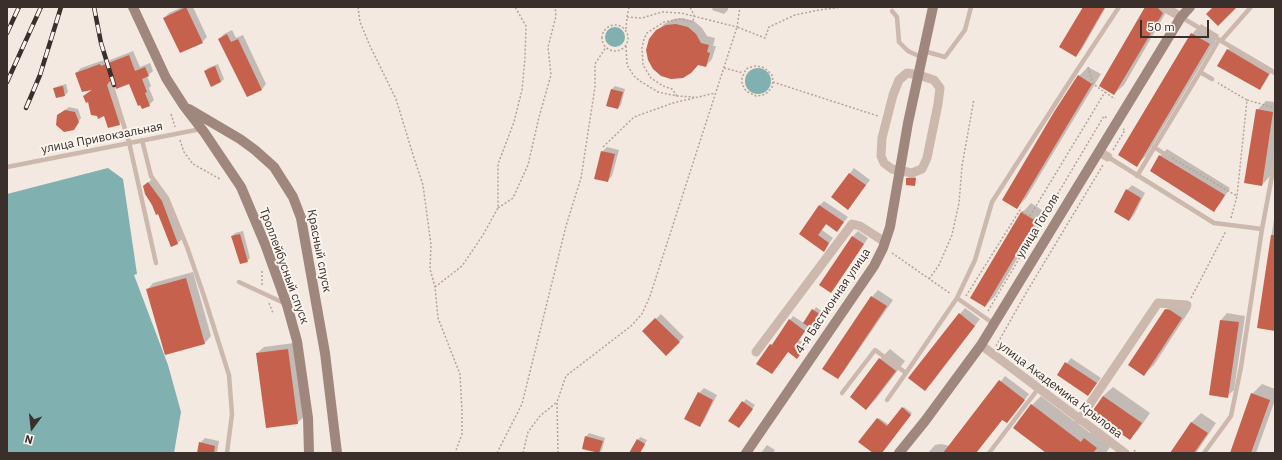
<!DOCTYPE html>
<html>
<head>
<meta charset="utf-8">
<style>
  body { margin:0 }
  #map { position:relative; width:1282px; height:460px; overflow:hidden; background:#f3e9e1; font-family:"IBM Plex Sans",sans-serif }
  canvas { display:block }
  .frame { position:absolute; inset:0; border:8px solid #3a2f2b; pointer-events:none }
  .north { position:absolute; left:12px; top:408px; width:40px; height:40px; -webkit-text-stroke:3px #faf4ee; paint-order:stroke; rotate:195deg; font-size:11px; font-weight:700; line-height:16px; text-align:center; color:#3a2f2b }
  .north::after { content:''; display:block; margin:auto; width:14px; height:18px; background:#3a2f2b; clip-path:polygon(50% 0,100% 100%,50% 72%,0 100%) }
  .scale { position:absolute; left:1140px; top:20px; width:69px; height:18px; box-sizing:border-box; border:2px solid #3a2f2b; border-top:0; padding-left:5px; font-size:12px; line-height:14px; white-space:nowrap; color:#3a2f2b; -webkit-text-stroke:3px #faf4ee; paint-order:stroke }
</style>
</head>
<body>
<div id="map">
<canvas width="1282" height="460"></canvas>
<div class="frame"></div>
<div class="north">N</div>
<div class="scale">50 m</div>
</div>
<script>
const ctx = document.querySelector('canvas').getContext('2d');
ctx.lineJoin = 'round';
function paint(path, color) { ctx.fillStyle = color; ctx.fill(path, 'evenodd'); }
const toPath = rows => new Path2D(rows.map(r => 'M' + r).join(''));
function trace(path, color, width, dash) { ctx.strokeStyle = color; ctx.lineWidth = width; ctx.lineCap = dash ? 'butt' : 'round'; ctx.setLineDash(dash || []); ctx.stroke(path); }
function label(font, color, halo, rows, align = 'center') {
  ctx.font = font + ' "IBM Plex Sans",sans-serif'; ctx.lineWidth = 4; ctx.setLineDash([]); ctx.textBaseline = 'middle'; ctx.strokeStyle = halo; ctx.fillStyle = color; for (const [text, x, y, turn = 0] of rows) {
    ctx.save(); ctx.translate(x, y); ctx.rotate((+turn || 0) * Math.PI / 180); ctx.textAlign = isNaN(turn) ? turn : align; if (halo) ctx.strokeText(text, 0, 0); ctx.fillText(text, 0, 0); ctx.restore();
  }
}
paint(toPath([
  '605 37a10 10 0 1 1 20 0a10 10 0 1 1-20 0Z',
  '745 81a13 13 0 1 1 26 0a13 13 0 1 1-26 0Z',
  [108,168,123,179,137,274,134,275,168,365,181,412,174,453,7,453,7,194]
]), '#80b0af');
paint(toPath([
  [182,7,193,7,207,37,202,42,164,18,169,13],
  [713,7,728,7,728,10,724,14,712,10],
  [1084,7,1106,7,1082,49,1075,56],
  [1146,7,1169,7,1124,85,1114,94],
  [683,18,694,21,702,28,707,36,715,38,713,46,716,46,712,59,706,66,699,64,691,73,657,31,664,24,674,19],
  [1201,24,1219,35,1146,156,1136,165,1192,34],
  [232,30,236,38,243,35,266,84,262,89,247,96,219,39,224,34],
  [1232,45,1273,69,1264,84,1259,89,1228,50],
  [133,51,140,67,150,63,153,71,147,76,151,86,149,88,154,100,149,105,129,83,112,80,124,119,119,124,105,115,85,96,92,89,76,73,81,68,104,60,105,62],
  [218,64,224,79,221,82,205,71,208,68],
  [1088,67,1101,74,1026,198,1017,208,1079,76],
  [66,84,68,92,65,95,54,89,58,86],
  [615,86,625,89,621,105,618,108,612,89],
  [1266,101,1275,102,1275,150,1271,175,1262,185,1257,110],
  [69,107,78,109,81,118,73,129,61,113],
  [607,147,619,150,612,176,607,181,602,152],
  [1167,149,1230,188,1220,204,1214,210,1160,156],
  [854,168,870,180,848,208,832,197],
  [909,177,916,177,914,185,907,178],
  [153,178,166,196,183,238,178,243,171,246,158,213,144,187],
  [1132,185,1145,193,1134,215,1129,220,1127,190],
  [824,201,848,217,837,230,827,223,822,230,833,238,824,250,800,234,819,206],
  [1031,203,1045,212,995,296,985,306,1022,213],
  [1275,212,1275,330,1258,327],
  [243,231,250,258,247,261,232,236,235,233],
  [858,231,868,238,835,287,830,292,820,285,853,236],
  [193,272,211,336,205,343,165,354,147,290,153,283],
  [878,290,893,300,844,371,838,378,872,297],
  [1175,300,1179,301,1191,308,1154,365,1144,374,1166,310],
  [816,307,826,314,815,330,809,326,799,340,807,345,797,357,788,351,772,373,758,363,793,316,804,323],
  [965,308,980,319,931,384,925,389,960,314],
  [1227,313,1245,316,1234,390,1227,396,1210,394,1221,320],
  [661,314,684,337,666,354,643,331],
  [294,343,304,417,297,423,257,353,264,347],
  [890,349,905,361,876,399,866,409,851,397,880,359],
  [1071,358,1101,378,1088,395,1058,375],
  [1005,376,1029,394,1007,422,1003,419,976,453,928,453,935,445,941,444,950,446],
  [1262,384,1275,389,1275,400,1256,453,1231,453,1252,394],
  [1113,387,1150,413,1139,429,1130,439,1103,396],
  [704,388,717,395,704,421,699,426,699,393],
  [1041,396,1090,433,1094,430,1110,447,1106,453,1047,453,1032,405],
  [746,399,755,405,739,427,730,421],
  [904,407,912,413,881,453,874,453,860,442,879,418,889,425],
  [1201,413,1216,423,1196,453,1171,453,1192,422],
  [589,433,605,438,602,450,599,453,586,437],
  [640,437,647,440,640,453,630,453],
  [205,438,219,441,217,453,198,453,200,443],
  [767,445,775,450,773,453,761,453]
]), '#0003');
paint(toPath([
  [186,7,203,43,180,53,163,18],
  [1083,7,1105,7,1076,57,1059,47],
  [1145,7,1157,7,1163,13,1114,95,1099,86],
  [1213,7,1237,7,1218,26,1206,14],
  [676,24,688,27,696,34,701,43,709,45,707,52,710,53,706,67,698,65,691,73,683,78,671,79,661,76,653,69,648,60,646,50,649,39,656,30,666,25],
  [1191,33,1210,44,1137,167,1118,155],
  [227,34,231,42,238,39,262,90,247,97,218,39],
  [1227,49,1269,74,1260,90,1217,66],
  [129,55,135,71,145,67,149,76,142,79,147,92,145,93,150,106,142,109,140,105,138,106,129,84,116,89,114,82,110,81,107,85,120,125,108,128,104,116,98,119,97,116,91,115,88,102,86,103,83,96,92,90,82,92,75,73,100,64,101,66],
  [215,66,221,82,211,87,204,71],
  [1078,75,1092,84,1017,209,1002,200,1054,112],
  [63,86,65,96,56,98,53,88],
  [611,89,623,92,618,109,606,106],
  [1256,109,1273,112,1262,186,1244,183],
  [65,110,75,112,79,122,74,130,64,132,56,125,57,115],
  [601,151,615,154,608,182,594,179],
  [1159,155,1225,195,1214,212,1150,171],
  [849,173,866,185,848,210,831,197],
  [906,178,916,178,915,186,906,185],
  [148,182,162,201,178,244,171,247,158,214,156,215,152,205,145,194,143,186],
  [1126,189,1141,198,1129,221,1114,212],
  [819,205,844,222,837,232,826,224,818,235,829,243,824,252,799,234],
  [1021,212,1036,221,985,307,970,298],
  [240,234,248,262,240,264,231,236],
  [1271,235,1275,235,1275,331,1257,328],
  [852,236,864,244,831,293,819,285],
  [186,278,205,344,165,355,146,289],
  [871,296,887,306,838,379,822,369],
  [812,309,824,317,815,331,803,323],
  [1165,309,1170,310,1182,318,1144,376,1128,365],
  [959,313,975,326,925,391,908,378],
  [655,318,680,342,666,356,642,331],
  [789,319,805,331,796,344,804,349,797,359,788,352,772,374,756,364,770,344,772,345],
  [1220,320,1239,322,1228,398,1209,395],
  [288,349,298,424,266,428,256,353],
  [879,358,896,371,866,410,850,397],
  [1065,362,1097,383,1088,396,1057,375],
  [999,380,1025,400,1007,423,1002,420,976,453,943,453],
  [698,392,713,400,700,427,684,419],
  [1251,393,1270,400,1251,453,1230,453],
  [1103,396,1142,423,1130,440,1091,413],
  [742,401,753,409,739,428,728,421],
  [1031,404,1081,442,1084,438,1097,448,1093,453,1046,453,1013,428],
  [902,407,911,415,882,453,873,453,858,442,877,418,887,426],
  [1191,422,1208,433,1194,453,1170,453],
  [585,436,603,441,599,453,582,449],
  [637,439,645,444,640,453,629,453],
  [199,442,215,446,214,453,197,453]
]), '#c5614d');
trace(toPath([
  [358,7,360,22,370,46,396,99,414,158,423,185,431,245,430,269,435,287,438,318,460,374,462,411,462,434,455,453],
  [627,17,629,7],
  '602 38a13 13 0 1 1 26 0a13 13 0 1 1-26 0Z',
  [626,29,627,17,642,18,662,12,681,13,737,27,740,7],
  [626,46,627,65,634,76,640,81,658,92,677,96,694,97],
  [1088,67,1093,84,1115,99],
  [724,68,743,73],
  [773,82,772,87,768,92,763,95,756,96,746,91,742,84,742,78,746,69,751,67,756,66,762,67,767,70,772,75,773,82,878,116],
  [677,96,672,89,663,86,651,78,643,65,642,48,644,39,647,33,664,22,679,19,693,22,694,15,690,7],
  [1247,100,1275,108],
  [171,114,175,127],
  [180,140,184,152,193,164,220,179],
  [603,147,634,117,673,103,715,93],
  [1113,150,1125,130,1123,129],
  [1172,158,1237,196,1247,100,1218,83],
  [498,208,513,198,528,165,539,117,551,75,548,47,556,16,555,7],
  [1030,216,1105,92],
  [1231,218,1237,196],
  [892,253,951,294],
  [929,279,939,265,952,235,959,203,962,166,974,99],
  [262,285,262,271],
  [435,287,462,266,483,235,498,208,498,164,514,122,522,90,525,58,526,26,515,7],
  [966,296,1020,210,1040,223],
  [1191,298,1226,231],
  [269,303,273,313],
  [988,311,1104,116,1108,119],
  [996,346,1026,293,1103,165],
  [1134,450,1137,453],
  [497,453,522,404,566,226,581,178,595,87,595,64,606,47],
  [523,453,528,432,540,416,557,402],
  [558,453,557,402,566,376,631,326,642,314,650,296,737,27,765,38,769,27,795,15,819,10,842,7]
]), '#b8a296', 1.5, [2, 2]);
trace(toPath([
  [892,11,897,17,899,42,908,51,923,58],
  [1181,17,1275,73],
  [1221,41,1251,7],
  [924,51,945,57,965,30,971,7],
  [1200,72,1217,43],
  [111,84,129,142,156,263],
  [142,140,151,176,167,198,187,247,204,296,229,375,232,414,227,453],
  [1154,147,1166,155],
  [1108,157,1214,223,1262,229],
  [7,167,201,129],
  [1137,176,1200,72,1212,79],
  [239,282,286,304],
  [957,298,994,324],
  [842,393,875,350,906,373,957,298,975,260,992,202,1072,78,1119,7],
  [887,400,906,373],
  [989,453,1038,389],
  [1204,453,1231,416,1241,367,1262,229,1275,160]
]), '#ccb8ac', 4.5);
trace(toPath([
  [1164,7,1181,17],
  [907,73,919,75,934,80,940,88,938,104,927,158,922,169,912,173,892,169,884,163,881,156,882,138,893,95,899,80,907,73],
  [1099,152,1108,157],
  [981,345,1125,453],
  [756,352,852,224,860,226,885,242],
  [1079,420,1158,303,1187,305]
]), '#ccb8ac', 9);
trace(toPath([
  [133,7,166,78,184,106,204,132,241,187,265,244,287,305,297,341,308,418,309,453],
  [189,109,240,139,255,150,274,167,293,197,301,218,325,353,337,453],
  [746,453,874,266,883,248,890,227,908,123,933,7],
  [899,453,925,421,981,345,1181,17,1190,7]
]), '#a0877d', 10);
const rail = toPath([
  [94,7,101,43,114,85],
  [7,33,19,7],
  [7,82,41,7],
  [26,108,40,75,61,7]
]);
trace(rail, '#3a2f2b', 4.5);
trace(rail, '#faf4ee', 3, [9]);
label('12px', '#3a2f2b', '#faf4ee', [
  ["улица Привокзальная",102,138,-11],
  ["улица Гоголя",1038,226,-59],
  ["Красный спуск",319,251,79],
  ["Троллейбусный спуск",284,266,70],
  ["4-я Бастионная улица",833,301,-56],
  ["улица Академика Крылова",1060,390,37]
]);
</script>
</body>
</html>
